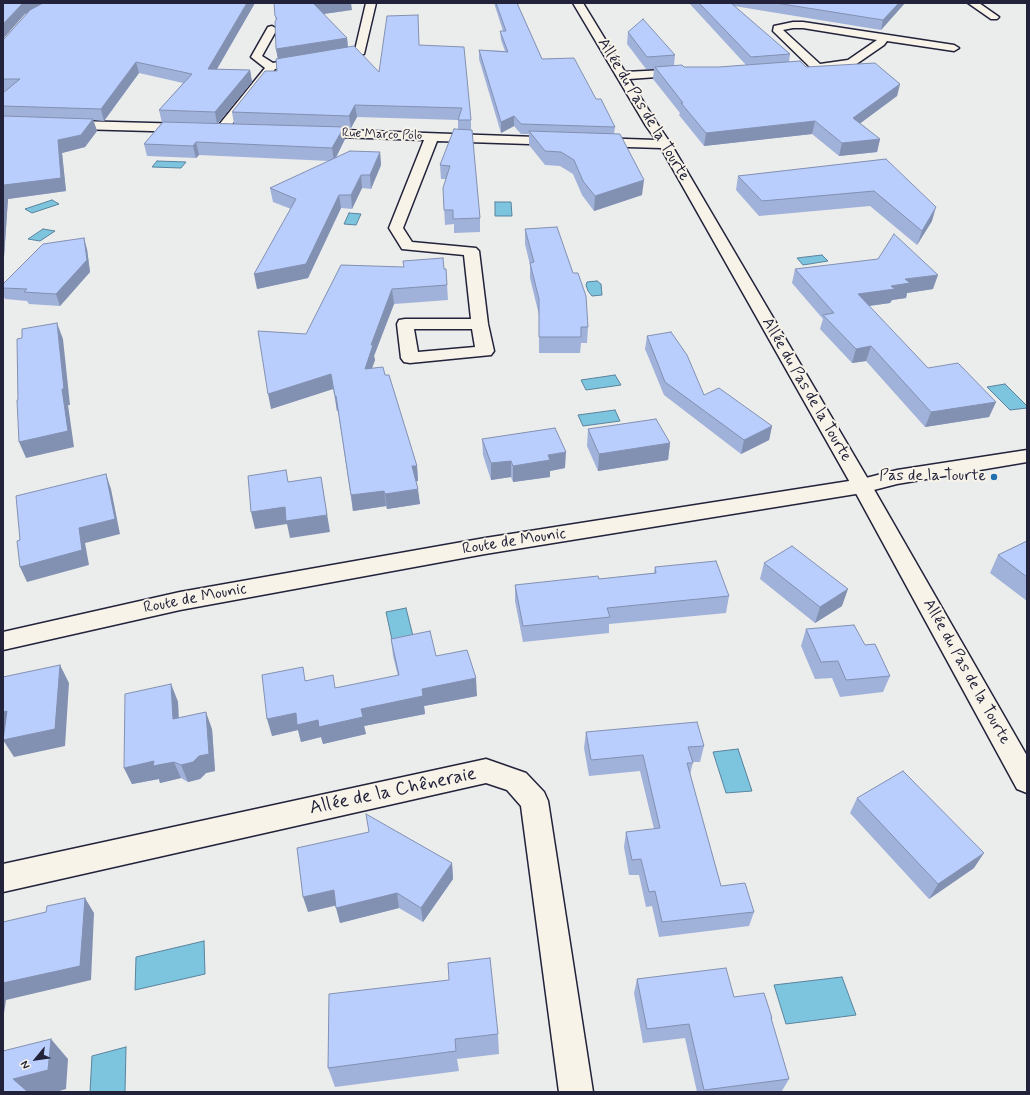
<!DOCTYPE html>
<html>
<head>
<meta charset="utf-8">
<style>
  body { margin:0 }
  #map { position:relative; width:1030px; height:1095px; overflow:hidden; background:#ebecec; font-family:Mynerve,sans-serif }
  canvas { display:block }
  .frame { position:absolute; inset:0; border:4px solid #22223b; pointer-events:none }
  .north { position:absolute; left:16px; top:1039px; width:40px; height:40px; -webkit-text-stroke:3px #f7f3e8; paint-order:stroke; rotate:241deg; font-size:11px; font-weight:700; line-height:16px; text-align:center; color:#22223b }
  .north::after { content:''; display:block; margin:auto; width:14px; height:18px; background:#22223b; clip-path:polygon(50% 0,100% 100%,50% 72%,0 100%) }
</style>
</head>
<body>
<div id="map">
<canvas width="1030" height="1095"></canvas>
<div class="frame"></div>
<div class="north">N</div>
</div>
<script>
const ctx = document.querySelector('canvas').getContext('2d');
ctx.lineJoin = 'round';
function paint(path, color) { ctx.fillStyle = color; ctx.fill(path, 'evenodd'); }
const toPath = rows => new Path2D(rows.map(r => 'M' + r).join(''));
function trace(path, color, width, dash) { ctx.strokeStyle = color; ctx.lineWidth = width; ctx.lineCap = dash ? 'butt' : 'round'; ctx.setLineDash(dash || []); ctx.stroke(path); }
function label(font, color, halo, rows, align = 'center') {
  ctx.font = font + ' Mynerve,sans-serif'; ctx.lineWidth = 4; ctx.setLineDash([]); ctx.textBaseline = 'middle'; ctx.strokeStyle = halo; ctx.fillStyle = color; for (const [text, x, y, turn = 0] of rows) {
    ctx.save(); ctx.translate(x, y); ctx.rotate((+turn || 0) * Math.PI / 180); ctx.textAlign = isNaN(turn) ? turn : align; if (halo) ctx.strokeText(text, 0, 0); ctx.fillText(text, 0, 0); ctx.restore();
  }
}
const water = toPath([
  [157,161,186,162,181,168,152,167,157,161],
  [52,200,59,204,32,213,25,209,52,200],
  [495,202,511,202,512,216,495,216,495,202],
  [349,213,361,214,356,225,344,224,349,213],
  [43,229,55,231,40,241,28,239,43,229],
  [822,255,828,261,803,265,797,258,822,255],
  [597,281,601,284,602,295,592,296,588,291,586,285,587,282,597,281],
  [615,375,621,385,586,390,581,380,615,375],
  [1005,384,1027,406,1027,408,1010,410,987,387,1005,384],
  [615,410,620,421,583,426,578,415,615,410],
  [406,608,413,636,392,640,386,612,406,608],
  [738,749,752,791,726,793,713,752,738,749],
  [204,941,205,974,135,990,136,957,204,941],
  [842,977,856,1015,786,1024,774,985,842,977],
  [126,1047,125,1092,90,1092,92,1056,126,1047]
]);
paint(water, '#7dc4de');
trace(water, '#59839d', 1);
const street = toPath([
  [366,3,376,3,364,54,275,69,226,132,218,132,216,129,218,126,265,68,251,57,268,27,272,26,277,29,262,56,273,63,292,59,355,50,366,3],
  [573,3,583,3,625,72,685,69,691,72,685,75,629,79,658,125,671,144,872,486,1027,756,1027,793,1017,789,852,486,661,148,596,146,592,145,590,142,592,139,596,138,656,140,646,126,573,3],
  [968,3,979,3,999,17,997,19,991,19,968,3],
  [793,22,803,22,954,45,959,48,954,51,887,41,884,45,855,65,817,71,813,70,773,31,774,26,793,22],
  [793,28,803,28,877,40,848,60,820,64,783,30,793,28],
  [3,119,188,124,192,125,194,128,192,131,188,132,3,127,3,119],
  [314,129,564,138,566,141,564,144,560,145,437,141,403,228,412,242,476,248,479,251,488,324,494,351,491,355,410,363,404,362,401,358,397,324,399,320,405,319,471,319,464,255,402,249,389,228,424,140,310,136,308,133,310,130,314,129],
  [414,329,472,329,475,347,418,352,414,329],
  [486,759,526,773,544,792,548,801,593,1092,559,1092,521,806,507,790,486,783,3,892,3,864,486,759]
]);
const secondary = toPath([
  [1027,450,1027,462,897,484,862,493,485,554,180,610,3,650,3,632,180,592,485,538,862,479,897,470,1027,450]
]);
trace(street, '#22223b', 3);
trace(secondary, '#22223b', 3);
paint(street, '#f7f3e8');
paint(secondary, '#f7f3e8');
paint(toPath([
  [3,3,255,3,217,69,250,70,252,82,218,123,234,124,232,112,277,71,278,58,276,49,276,21,275,16,352,10,323,14,347,38,348,47,379,72,419,45,471,120,471,130,480,218,480,232,454,233,454,224,445,225,443,188,446,179,441,179,440,165,458,129,458,120,357,117,351,128,344,128,345,139,336,158,380,152,381,165,371,189,362,188,352,209,341,208,308,278,257,289,291,209,273,202,270,188,330,161,199,155,196,158,147,156,144,144,162,123,159,110,183,83,139,73,104,121,93,120,97,131,85,147,62,153,66,191,8,199,4,257,3,257,3,93,5,91,3,91,3,39,4,39,27,13,25,14],
  [494,3,517,3,542,59,596,99,615,127,614,134,642,195,594,211,582,195,573,174,560,166,545,165,529,145,529,134,521,134,514,126,501,133,479,59,479,50,505,51,501,40,500,31,503,31],
  [689,3,905,3,881,30,734,6,790,54,789,62,806,67,900,84,897,96,860,123,880,139,877,152,839,156,812,134,704,146,679,115,680,113,653,79,654,69,646,69,627,44,628,32,675,55,674,65,684,67,719,67,746,65],
  [886,159,932,221,917,245,870,206,759,216,736,190,738,176],
  [525,229,588,327,587,343,581,343,580,353,539,353,539,315,530,278,530,265,525,244],
  [87,249,90,272,60,306,29,304,27,301,5,299,3,295,3,284],
  [341,265,446,269,448,300,394,304,374,356,375,360,372,368,385,375,417,466,418,481,416,481,420,504,387,509,386,506,353,511,338,411,337,411,333,389,271,409,306,334],
  [795,269,933,289,907,293,906,298,892,300,890,303,869,306,928,368,996,402,989,417,925,427,866,361,852,363,820,329,823,319,792,283],
  [647,336,704,395,772,426,769,440,741,454,664,395,645,349],
  [588,429,670,443,668,460,598,471,587,446],
  [482,439,565,468,550,471,550,477,513,482,511,477,491,480,483,455],
  [1027,541,1027,601,990,573,998,555],
  [764,563,842,606,815,623,760,579],
  [655,567,729,596,726,613,609,624,609,633,523,642,515,601,515,585,599,579,654,573],
  [806,629,865,645,890,676,883,692,840,697,832,678,815,679,801,646],
  [391,639,436,656,477,696,424,706,425,714,364,726,366,734,323,744,321,737,301,742,298,730,272,736,306,680,335,688,398,676,393,656],
  [171,684,178,702,179,718,212,729,215,771,206,773,200,779,188,782,181,778,160,783,159,779,132,784,124,768],
  [586,732,704,746,700,762,693,762,690,775,721,886,754,912,749,926,659,937,652,906,646,907,639,875,629,875,624,847,626,832,654,829,640,771,589,776,584,748],
  [857,798,974,868,929,899,850,813],
  [452,863,453,879,423,922,399,908,340,923,336,905,308,912],
  [637,979,734,997,772,1018,771,1020,789,1079,782,1091,778,1092,697,1092,685,1038,643,1043,634,993],
  [329,994,498,1034,499,1054,457,1059,459,1071,335,1087,328,1068]
]), '#a0b1da');
paint(toPath([
  [23,3,47,3,25,14,3,39,3,24],
  [247,3,255,3,210,81,208,69],
  [326,3,351,3,352,10,316,15,314,4],
  [899,3,905,3,881,30,883,20],
  [347,38,348,49,278,60,276,49],
  [136,62,139,73,104,121,101,109],
  [250,70,252,82,217,124,215,112],
  [900,84,897,96,850,131,853,118],
  [355,105,357,117,351,128,349,116],
  [514,116,514,126,501,133,501,122],
  [93,119,97,131,85,147,62,153,66,191,8,199,4,257,3,257,3,193,4,185,58,140],
  [815,121,812,134,704,146,706,133],
  [344,127,345,139,334,161,332,148],
  [880,139,877,152,839,156,842,143],
  [196,142,199,155,196,158,193,146],
  [380,152,381,165,371,189,370,175],
  [361,175,362,188,352,209,351,195],
  [644,180,642,195,594,211,595,196],
  [339,195,341,208,308,278,257,289,254,274],
  [936,207,932,221,917,245,922,231],
  [84,238,87,249,90,272,60,306,56,294],
  [938,275,933,289,907,293,906,298,892,300,890,303,854,308,858,294,891,286,905,279],
  [392,289,394,304,374,356,375,360,366,384,365,369,371,345],
  [57,323,63,339,70,405,68,405,74,447,26,458,19,442,62,389],
  [871,346,866,361,852,363,856,349],
  [331,374,333,389,271,409,268,394],
  [335,396,336,396,338,411,337,411],
  [996,402,989,417,925,427,931,412],
  [772,426,769,440,741,454,744,440],
  [670,443,668,460,598,471,599,454],
  [566,452,565,468,550,471,550,477,513,482,513,466,548,455],
  [511,461,511,477,491,480,491,463],
  [412,466,417,466,418,481,414,482],
  [106,474,111,489,120,534,85,543,89,565,27,582,20,567,79,528],
  [321,477,330,532,290,538,287,524,255,529,251,512],
  [418,489,420,504,387,509,385,494],
  [384,491,386,506,353,511,351,495],
  [848,589,842,606,815,623,820,607],
  [60,665,69,683,65,746,14,757,3,740],
  [476,678,477,696,424,706,425,714,364,726,366,734,323,744,321,737,301,742,298,730,272,736,267,719,296,713,361,709,422,689],
  [171,684,178,702,179,736,173,719],
  [7,711,17,728,3,731,3,712],
  [206,712,212,729,215,771,206,773,200,779,188,782,181,765],
  [154,761,174,762,181,778,160,783,159,779,132,784,124,768],
  [984,853,974,868,929,899,938,884],
  [452,863,453,879,423,922,421,908],
  [334,890,338,905,308,912,303,897],
  [397,893,399,908,340,923,336,908],
  [85,898,94,913,91,980,6,1000,3,1020,3,983],
  [51,1039,68,1059,66,1089,56,1092,26,1092,13,1079]
]), '#8290b1');
const building = toPath([
  [3,3,23,3,3,24,3,3],
  [43,3,247,3,208,69,250,70,215,112,159,110,192,74,136,62,101,109,3,106,3,93,20,79,3,79,3,39,4,39,30,10,43,3],
  [274,3,326,3,314,4,347,38,276,49,275,22,277,18,275,16,274,3],
  [496,3,517,3,542,59,574,58,596,99,601,99,615,127,521,124,514,116,501,122,479,50,508,52,500,31,506,31,496,3],
  [699,3,731,3,790,54,751,57,699,3],
  [776,3,899,3,883,20,776,3],
  [418,15,419,45,464,47,471,120,458,120,462,108,355,105,349,116,232,112,265,71,277,71,276,59,354,46,379,72,387,16,418,15],
  [643,19,675,55,647,57,628,32,643,19],
  [800,61,806,67,875,63,900,84,853,118,880,139,842,143,815,121,706,133,681,103,683,103,655,67,682,65,684,67,719,67,800,61],
  [3,116,93,119,81,135,58,140,61,178,4,185,3,193,3,116],
  [163,122,344,127,332,148,196,142,193,146,144,144,163,122],
  [454,129,472,130,480,218,453,219,453,210,444,210,443,188,450,166,440,165,454,129],
  [529,131,620,134,644,180,595,196,583,181,574,160,561,152,545,151,529,131],
  [350,151,380,152,370,175,361,175,351,195,339,195,306,264,254,274,296,199,270,188,350,151],
  [886,159,936,207,922,231,874,191,762,201,738,176,886,159],
  [557,227,573,273,578,273,586,296,588,327,581,327,581,337,539,337,539,299,530,263,534,262,525,229,557,227],
  [894,234,938,275,905,279,910,283,891,286,895,289,858,294,928,368,958,363,996,402,931,412,871,346,856,349,823,315,834,313,795,269,878,259,894,234],
  [84,238,87,260,56,294,24,292,27,289,3,288,3,284,43,244,84,238],
  [443,258,444,269,446,269,447,285,392,289,371,345,373,345,365,369,383,367,385,375,389,375,417,466,412,466,418,489,385,494,384,491,351,495,336,396,335,396,331,374,268,394,258,331,306,334,341,265,404,267,403,261,443,258],
  [57,323,64,389,62,389,68,431,19,442,17,400,18,400,17,339,22,338,22,329,57,323],
  [671,332,687,355,704,395,719,388,772,426,744,440,665,382,647,336,671,332],
  [656,419,670,443,599,454,588,429,656,419],
  [555,428,566,452,548,455,550,460,513,466,511,461,491,463,482,439,555,428],
  [286,470,288,482,321,477,327,515,286,521,285,507,251,512,248,476,286,470],
  [106,474,115,519,79,528,82,550,20,567,17,541,20,540,16,496,106,474],
  [1027,541,1027,577,998,555,1027,541],
  [792,546,848,589,820,607,764,563,792,546],
  [716,561,729,596,607,608,610,617,523,626,515,585,598,576,599,579,656,573,655,567,716,561],
  [854,625,865,645,875,644,890,676,846,680,838,661,821,662,806,629,854,625],
  [430,631,436,656,467,650,476,678,422,689,423,696,361,709,363,717,319,727,318,720,297,725,296,713,267,719,262,675,303,667,305,681,333,675,335,688,399,675,391,639,430,631],
  [60,665,55,729,3,740,7,711,3,712,3,677,60,665],
  [171,684,173,719,206,712,209,754,199,756,193,762,181,765,174,762,153,766,154,761,124,768,125,694,171,684],
  [697,722,704,746,688,747,693,763,687,763,721,886,745,883,754,912,662,922,655,891,649,892,641,859,632,860,626,832,660,828,643,755,591,760,586,732,697,722],
  [903,771,984,853,938,884,857,798,903,771],
  [366,814,452,863,421,908,397,893,336,908,334,890,303,897,297,848,369,832,366,814],
  [85,898,80,966,3,983,3,922,46,912,47,906,85,898],
  [490,958,498,1034,455,1039,456,1051,328,1068,329,994,449,980,448,963,490,958],
  [726,968,734,997,764,993,772,1018,771,1018,789,1079,704,1090,689,1024,647,1029,637,979,726,968],
  [51,1039,48,1070,13,1079,28,1092,3,1092,3,1051,51,1039]
]);
paint(building, '#bacefd');
trace(building, '#8290b1', 1);
for (const [x, y, r, color] of [
  [994,477,4,"#1f6fb2"]
]) { const dot = new Path2D(); dot.arc(x, y, r, 0, 2 * Math.PI); ctx.fillStyle = color; ctx.fill(dot); trace(dot, '#f7f3e8', 1.5); }
label('13px', '#22223b', '#f7f3e8', [
  ["Rue Marco Polo",382,135,2]
]);
label('16px', '#22223b', '#f7f3e8', [
  ["Allée du Pas de la Tourte",643,110,59],
  ["Allée du Pas de la Tourte",806,390,60],
  ["Route de Mounic",514,542,-9],
  ["Route de Mounic",195,599,-11],
  ["Allée du Pas de la Tourte",966,672,61]
]);
label('16px', '#22223b', '#f7f3e8', [
  ["Pas de la Tourte",986,477]
], 'right');
label('19px', '#22223b', '#f7f3e8', [
  ["Allée de la Chêneraie",393,792,-12]
]);
</script>
</body>
</html>
